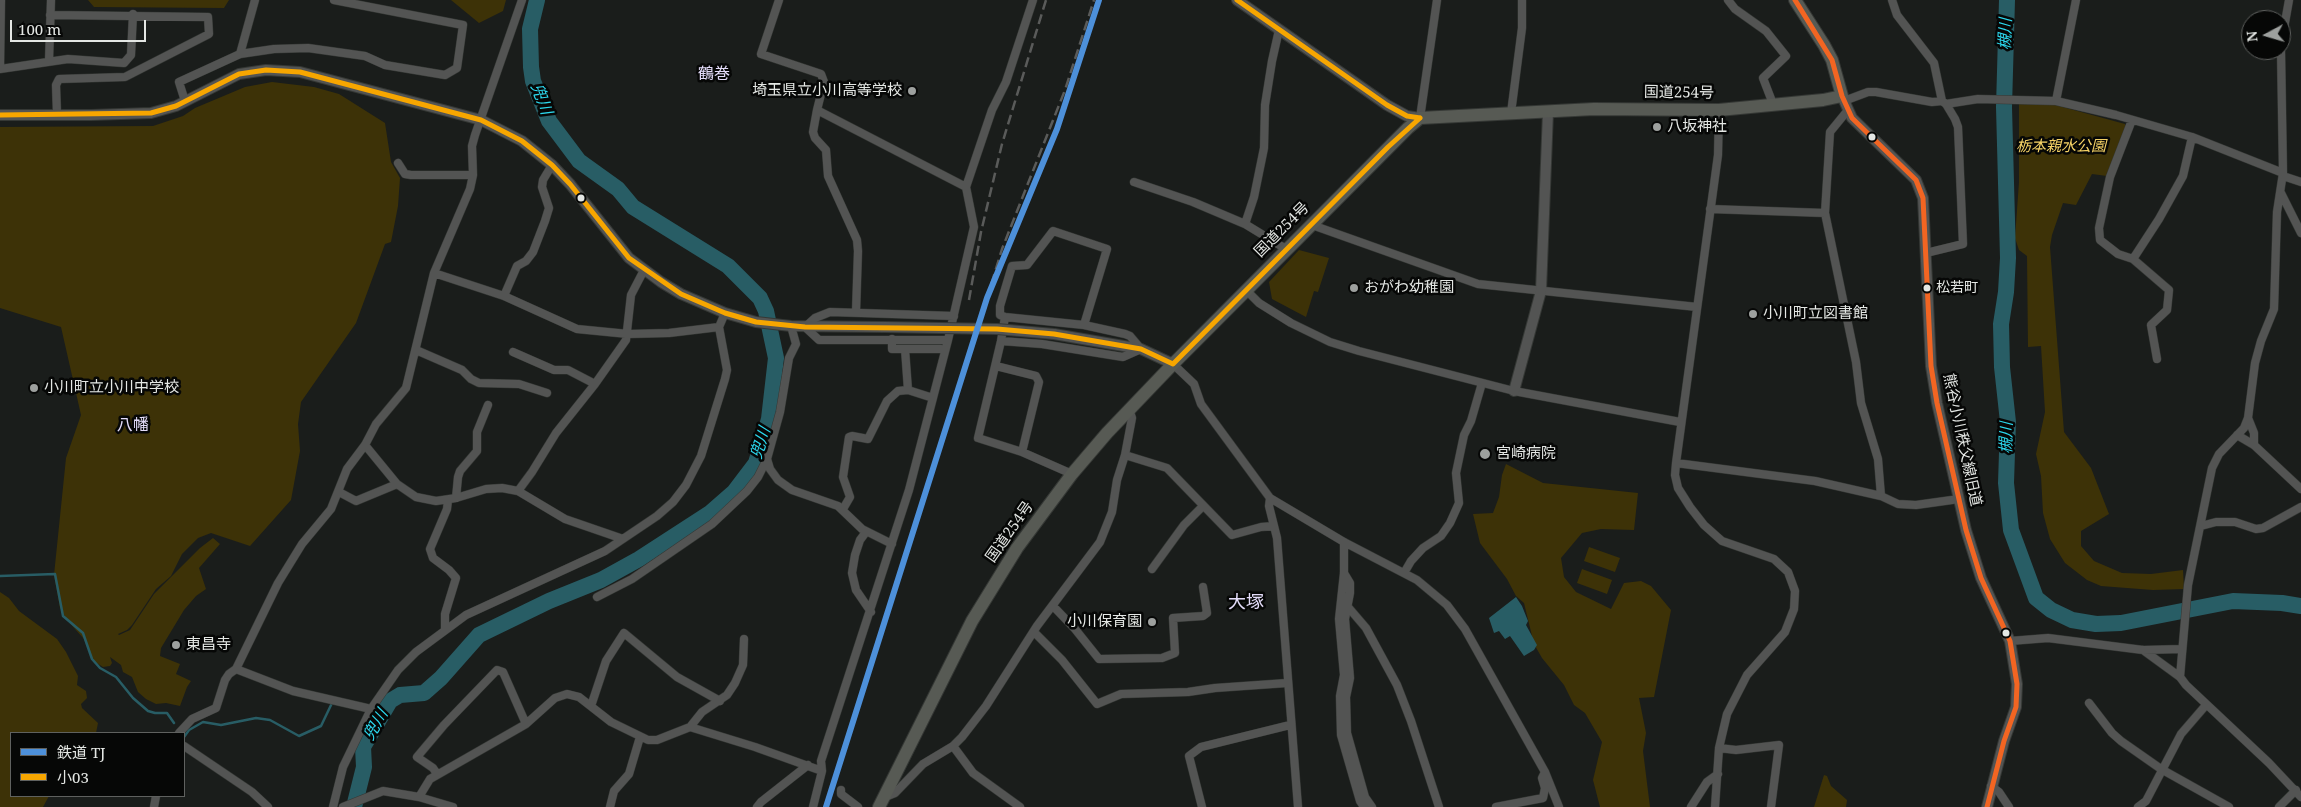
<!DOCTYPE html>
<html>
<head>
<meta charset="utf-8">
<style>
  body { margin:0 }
  #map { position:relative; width:2301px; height:807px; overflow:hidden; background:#1a1d1b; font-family:"Noto Serif","Noto Sans JP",serif }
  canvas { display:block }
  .legend { position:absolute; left:10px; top:732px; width:175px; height:65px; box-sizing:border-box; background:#060706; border:1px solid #5f615f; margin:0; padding:6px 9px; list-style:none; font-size:15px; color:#e4e7e4 }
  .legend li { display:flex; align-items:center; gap:10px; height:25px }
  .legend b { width:25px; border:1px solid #5f615f }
  .north { position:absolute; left:2241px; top:10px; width:50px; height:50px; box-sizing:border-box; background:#060706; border:1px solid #5f615f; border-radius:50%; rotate:264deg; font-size:14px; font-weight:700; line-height:20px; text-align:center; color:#e4e7e4 }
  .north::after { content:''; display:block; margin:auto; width:18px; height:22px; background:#9da09e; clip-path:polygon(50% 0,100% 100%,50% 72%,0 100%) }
  .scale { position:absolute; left:10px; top:20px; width:136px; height:22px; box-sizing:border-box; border:2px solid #e4e7e4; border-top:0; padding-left:6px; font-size:15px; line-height:18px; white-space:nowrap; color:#e4e7e4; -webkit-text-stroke:4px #060706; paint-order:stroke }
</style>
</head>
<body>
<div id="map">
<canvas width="2301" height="807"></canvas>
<ul class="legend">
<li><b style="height:6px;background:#4d90da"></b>鉄道 TJ</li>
<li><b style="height:6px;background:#f7a600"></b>小03</li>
</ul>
<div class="north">N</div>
<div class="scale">100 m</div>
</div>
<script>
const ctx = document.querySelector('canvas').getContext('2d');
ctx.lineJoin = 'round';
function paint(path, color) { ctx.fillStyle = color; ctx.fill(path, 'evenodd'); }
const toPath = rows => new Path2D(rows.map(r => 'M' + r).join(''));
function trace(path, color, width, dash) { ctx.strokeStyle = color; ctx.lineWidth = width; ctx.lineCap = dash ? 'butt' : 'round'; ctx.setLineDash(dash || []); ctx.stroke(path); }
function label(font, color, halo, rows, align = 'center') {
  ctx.font = font + ' "Noto Serif","Noto Sans JP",serif'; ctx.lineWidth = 5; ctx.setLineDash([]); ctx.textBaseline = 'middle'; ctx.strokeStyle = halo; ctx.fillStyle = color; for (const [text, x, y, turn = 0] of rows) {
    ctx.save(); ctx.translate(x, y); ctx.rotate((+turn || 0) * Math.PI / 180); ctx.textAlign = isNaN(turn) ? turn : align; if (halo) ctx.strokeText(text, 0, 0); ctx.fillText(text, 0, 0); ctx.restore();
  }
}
paint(toPath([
  [88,0,229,0,224,8,94,7],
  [451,0,506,0,503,11,479,23],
  [272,82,314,87,339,94,385,123,391,162,400,178,398,206,391,242,385,244,356,323,301,402,298,424,300,451,291,500,250,546,211,533,198,538,182,554,171,576,156,589,132,625,127,630,118,634,119,635,130,630,154,594,200,548,213,538,220,544,199,568,206,589,196,596,184,610,161,648,160,656,180,664,176,674,191,681,187,687,180,706,166,703,156,704,146,699,138,692,132,677,123,672,121,665,110,657,112,663,110,666,103,667,92,660,84,639,67,620,60,608,54,575,66,458,81,415,61,327,0,308,0,127,153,126,183,116,195,108,245,87],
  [2019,102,2048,103,2125,124,2126,128,2107,176,2092,174,2076,205,2063,203,2052,235,2050,247,2064,432,2091,468,2109,514,2081,531,2081,546,2094,561,2122,573,2151,574,2183,570,2184,589,2153,590,2101,586,2087,580,2065,563,2050,539,2043,513,2041,476,2036,454,2045,412,2041,346,2028,347,2027,256,2019,250,2015,238,2019,182],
  [1299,250,1329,258,1318,292,1314,291,1306,317,1272,299,1269,282],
  [1506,464,1543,483,1638,493,1634,530,1601,529,1582,533,1561,558,1564,577,1576,592,1611,609,1624,583,1641,581,1651,586,1671,610,1654,697,1639,698,1646,733,1643,751,1650,807,1600,807,1593,780,1602,742,1585,713,1574,705,1564,685,1542,658,1534,644,1524,603,1516,596,1507,579,1480,543,1473,514,1493,513,1499,497,1502,475],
  [1589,547,1620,558,1615,572,1584,561],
  [1582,569,1612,580,1607,594,1577,583],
  [0,592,9,598,19,611,57,639,66,652,78,676,77,685,86,691,87,698,81,704,82,708,98,723,96,733,11,733,11,796,49,796,43,807,0,807],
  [1824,775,1827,776,1831,786,1847,800,1846,807,1814,807]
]), '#3d3207');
paint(toPath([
  [1516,597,1522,606,1528,621,1526,625,1537,645,1534,650,1524,656,1510,636,1505,639,1499,631,1494,633,1489,618]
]), '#285d65');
trace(toPath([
  [0,576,55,574,63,616,83,633,92,659,100,668,116,677,133,698,148,711,155,713,167,713,174,723],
  [184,737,189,730,203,722,221,725,256,718,270,720,299,736,321,726,332,703]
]), '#285d65', 2.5);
trace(toPath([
  [2007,0,2004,107,2008,258,2006,292,2001,324,2002,367,2008,422,2006,483,2011,530,2036,598,2051,610,2072,620,2096,624,2121,623,2233,601,2282,603,2301,606],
  [354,807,364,767,363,747,390,701,400,695,424,693,441,678,479,635,549,601,601,580,639,559,710,513,734,492,756,463,769,419,776,358,766,311,760,298,728,266,633,207,618,189,579,161,549,121,533,81,531,67,530,29,537,0]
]), '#285d65', 16);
const minor = toPath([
  [255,0,240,54,274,49,308,48,365,56,385,65,445,75,457,68,463,25,334,0],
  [779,0,761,54,821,74,824,82,817,110],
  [1728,0,1735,9,1766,31,1786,56,1763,78,1773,104],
  [1892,0,1897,15,1934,63,1942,101],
  [50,15,208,17,209,34,125,77,59,79,56,85,57,114],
  [2281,45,2289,0],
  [49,61,51,0],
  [0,69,68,59,124,63,131,55,133,14],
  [0,69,1,0],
  [185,101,179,82,240,54],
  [1844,101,1868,92,1876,92,1932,102,1942,101,1946,104,1978,99,2056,101,2116,115,2192,137,2283,173,2281,50],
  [2056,101,2076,0],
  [1719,110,1718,155,1676,463,1815,481,1881,496,1898,504,1916,505,1959,499],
  [1848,110,1830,132,1825,213,1856,362,1861,403,1878,459,1881,496],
  [1511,113,1522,28,1522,0],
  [1420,118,1437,0],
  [2132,120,2110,177,2099,228,2100,240,2118,254,2133,259,2169,290,2167,310,2151,325,2157,359],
  [398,163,405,174,411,175,473,175],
  [2283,176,2301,182],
  [1134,182,1193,202,1245,224,1286,249],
  [2281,193,2301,233],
  [1710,209,1825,213],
  [1245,224,1254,197,1264,148,1265,105,1272,61,1279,30],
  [1312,225,1478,284,1697,307],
  [1926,253,1963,244,1958,127,1955,119,1946,104],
  [2133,259,2159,219,2183,176,2192,137],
  [434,273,504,296,577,329,628,334,669,333,719,327],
  [1246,290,1259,303,1291,323,1330,342,1359,351,1514,391,1680,422],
  [504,296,517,266,526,261,533,252,545,221,549,208,542,187,543,180,552,165],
  [856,312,858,251,857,240,828,176,826,150,815,138,813,132,817,110,966,187],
  [791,326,796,344,789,358,780,412,767,459,770,469,778,480,792,490,838,506,862,529,892,544],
  [892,339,892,349,941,349],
  [948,340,819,340,805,327,815,318,830,312,954,316],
  [1001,341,1042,344,1123,357,1141,349,1130,336,1125,334,1084,325,1005,317],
  [905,349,908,390,933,398],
  [416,350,462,370,471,379,479,383,519,384,547,393],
  [513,352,554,370,568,370,595,384],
  [1173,364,1194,384,1201,404,1270,498,1344,542,1417,580,1447,605,1465,629,1545,772,1559,807],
  [996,366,1036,376,1039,382,1022,452],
  [2248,418,2254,433,2254,445],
  [2237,435,2254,445,2301,489],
  [365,445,397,484,416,497,436,501,456,498,486,489,502,488,518,491,565,519,623,539],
  [1125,455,1167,468,1232,535,1261,527,1274,526],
  [1676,463,1675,475,1678,488,1690,507,1704,525,1722,541,1774,559,1788,572,1795,591,1794,609,1785,632,1747,675,1727,714,1719,748,1715,807],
  [1072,474,1022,452,978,438,1001,341,1005,317,1000,315,1000,306,1012,266,1027,265,1053,231,1107,249,1084,325],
  [518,491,532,472,556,433,595,384,626,340,631,295,644,270],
  [339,492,356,501,397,484],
  [456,498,458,477,460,471,477,451,477,432,488,405],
  [1270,498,1269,506,1277,538,1298,807],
  [843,509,850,497,843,477,849,437,852,436,868,439,887,401,898,391,908,390],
  [2201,526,2216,522,2235,522,2256,529,2263,528,2301,507],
  [866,532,860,540,855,555,852,573,856,590,871,612],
  [1344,542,1344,573,1339,619,1344,675,1340,696,1341,735,1360,801,1364,807],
  [1152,569,1184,525,1203,506],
  [1344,573,1350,583,1350,593,1345,619,1350,678,1346,697,1347,733,1365,797,1372,807],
  [1404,573,1411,561,1423,548,1441,536,1450,523,1459,503,1456,473,1464,435,1471,421,1482,383],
  [597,597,632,579,712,524,747,491,758,477,767,459],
  [1053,606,1075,629,1099,659,1162,658,1175,653,1173,618,1203,616,1207,613,1203,587],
  [1348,607,1366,628,1397,685,1411,721,1439,807],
  [445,628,445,614,456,578,449,570,433,558,430,549,447,509,448,500],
  [1034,632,1062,660,1097,704,1121,694,1188,692,1215,688,1287,683],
  [2010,641,2048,638,2143,650,2182,649],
  [2143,650,2180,677,2186,685,2269,763,2301,797],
  [236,669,293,691,371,709],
  [2180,677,2188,585,2212,468,2219,454,2244,428,2248,418,2255,363,2261,341,2274,309,2277,212,2283,173],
  [2089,703,2112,733,2121,741,2161,769,2229,807],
  [591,706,606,661,624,633,677,677,720,701],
  [690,727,702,712,727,695,735,683,743,665,744,639],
  [179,733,192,719,216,708,225,680,229,674,236,669,278,583,302,544,331,509,347,469,365,445,376,424,406,388,434,273,470,189,473,175,472,146,475,135,522,0],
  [184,746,252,792,268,807],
  [953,746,973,773,1020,807],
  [1719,748,1736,750,1779,745,1771,807],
  [437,774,433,768,417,757,444,725,497,670,503,672,526,724],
  [1991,786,1999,792,2009,807],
  [841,790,841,794,858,807],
  [419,797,430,779,526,724,555,698,567,694,579,697,611,722,648,740,657,740,690,727,755,747,822,771],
  [885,797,895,793,923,764,953,746,962,737,986,706,1037,626,1100,542,1112,512,1117,480,1125,455,1132,418,1129,409],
  [154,807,156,796],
  [333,807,343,767,371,709,398,670,416,652,466,615,605,551,657,516,673,502,686,485,701,456,725,379,727,370,719,327,725,313],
  [343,807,383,791,419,797,453,807],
  [610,807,614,791,629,774,640,737],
  [757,807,761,802,808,765],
  [813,807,822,771,821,761,909,490,948,340,974,227,966,187,992,110,1006,82,1033,0],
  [1202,807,1189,756,1201,747,1290,725],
  [1496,807,1543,798,1545,788,1542,778,1545,772],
  [1691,807,1707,782,1718,774],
  [2138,807,2146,801,2181,734,2206,705],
  [2279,807,2296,790]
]);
const tertiary = toPath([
  [1237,0,1387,105,1407,116,1420,118],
  [1842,96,1852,118,1916,180,1923,198,1931,366,1937,403,1966,530,1981,578,2010,641,2017,684,2016,707,2004,741,1987,807],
  [0,115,91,115,151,113,176,106,239,74,266,70,300,72,481,120,522,141,552,165,570,184,629,258,661,282,681,294,725,313,756,322,791,326,884,327],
  [1054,334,1141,349,1173,364],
  [1514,391,1541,291,1548,112]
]);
const trunk = toPath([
  [879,807,972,621,1017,548,1072,474,1107,433,1173,364,1408,128,1420,118,1594,109,1719,110,1823,100,1842,96,1832,60,1824,45,1795,0]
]);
trace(minor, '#353835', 9);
trace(tertiary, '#353835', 12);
trace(trunk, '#353835', 14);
trace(minor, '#535453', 8);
trace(tertiary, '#535453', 10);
trace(trunk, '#575a54', 12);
trace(toPath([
  [987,298,1002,249,1065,90,1094,0],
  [969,300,981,232,1002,144,1046,0]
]), '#5a5b5a', 2.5, [10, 5]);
const tertiaryBridge = toPath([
  [884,327,997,329,1054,334]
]);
trace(tertiaryBridge, '#353835', 12, []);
trace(tertiaryBridge, '#535453', 10);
trace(toPath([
  [1237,0,1387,105,1407,116,1420,118],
  [0,115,151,113,176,106,239,74,266,70,300,72,481,120,522,141,552,165,570,184,629,258,681,294,725,313,756,322,805,327,997,329,1054,334,1141,349,1173,364,1388,147,1420,118]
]), '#f7a600', 5);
trace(toPath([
  [1795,0,1832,60,1842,96,1852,118,1916,180,1923,198,1931,366,1937,403,1966,530,1981,578,2010,641,2017,684,2016,707,2004,741,1987,807]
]), '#f26522', 5);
trace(toPath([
  [826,807,987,298,1057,129,1099,0]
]), '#4d90da', 6);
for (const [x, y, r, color] of [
  [912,91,5,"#9da09e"],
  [1657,127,5,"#9da09e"],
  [1872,137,4.5,"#e4e7e4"],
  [581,198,4.5,"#e4e7e4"],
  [1354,288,5,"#9da09e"],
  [1927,288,4.5,"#e4e7e4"],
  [1753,314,5,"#9da09e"],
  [34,388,5,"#9da09e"],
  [1485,454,6,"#9da09e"],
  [1152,622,5,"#9da09e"],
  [2006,633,4.5,"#e4e7e4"],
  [176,645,5,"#9da09e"]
]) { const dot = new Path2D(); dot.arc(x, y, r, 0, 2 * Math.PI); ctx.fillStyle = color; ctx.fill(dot); trace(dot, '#060706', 2); }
label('14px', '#e4e7e4', '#060706', [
  ["松若町",1936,288]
], 'left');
label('15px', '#e4e7e4', '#060706', [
  ["埼玉県立小川高等学校",902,91,"right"],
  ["八坂神社",1667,127],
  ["おがわ幼稚園",1364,288],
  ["小川町立図書館",1763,314],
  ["小川町立小川中学校",44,388],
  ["宮崎病院",1496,454],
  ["小川保育園",1142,622,"right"],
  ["東昌寺",186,645]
], 'left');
label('15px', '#e4e7e4', '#060706', [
  ["国道254号",1679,93,1],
  ["国道254号",1282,230,-45],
  ["熊谷小川秩父線旧道",1962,440,78],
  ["国道254号",1010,532,-55]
]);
label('italic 15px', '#f5d266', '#060706', [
  ["栃本親水公園",2061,147]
]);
label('italic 16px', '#2cd8ee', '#060706', [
  ["槻川",2006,34,-88],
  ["兜川",541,99,69],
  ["槻川",2007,438,-89],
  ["兜川",761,443,-72],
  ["兜川",376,725,-60]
]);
label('16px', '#e3dcf9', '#060706', [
  ["鶴巻",714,74],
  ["八幡",133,425]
]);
label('18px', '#e3dcf9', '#060706', [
  ["大塚",1246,603]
]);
</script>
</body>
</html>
